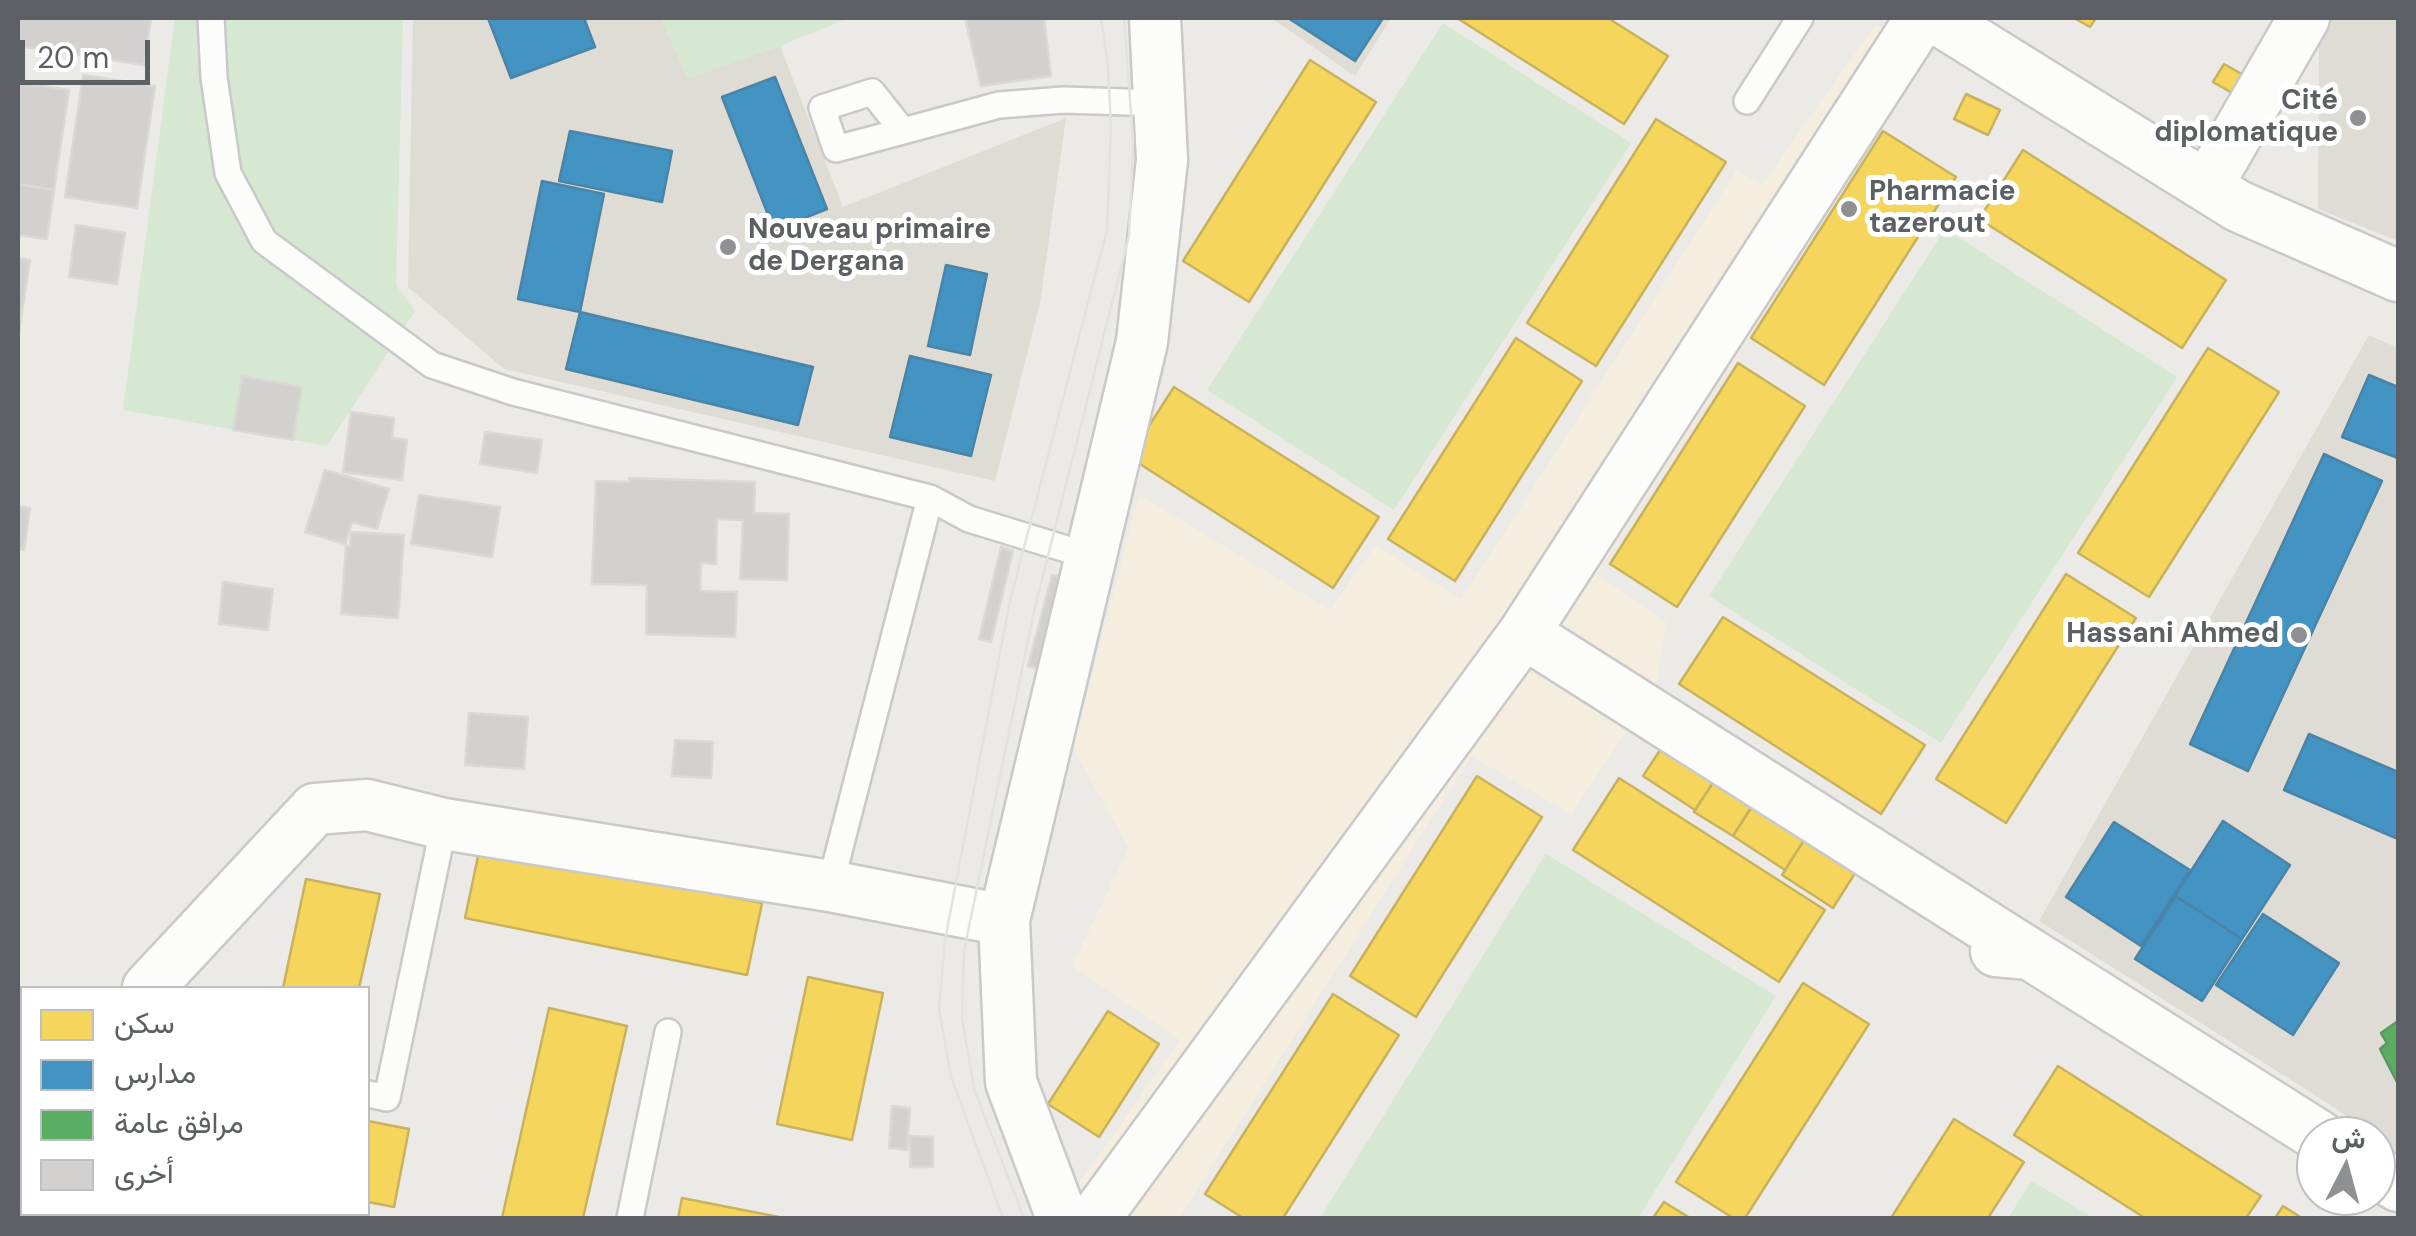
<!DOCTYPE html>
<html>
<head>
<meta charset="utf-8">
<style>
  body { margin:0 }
  #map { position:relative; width:2416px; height:1236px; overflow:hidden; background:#eceae6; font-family:"DM Sans",Vazirmatn,sans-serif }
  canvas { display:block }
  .frame { position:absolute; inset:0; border:20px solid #5c6064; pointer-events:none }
  .legend { position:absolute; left:20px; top:986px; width:350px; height:230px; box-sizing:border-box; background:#fff; border:2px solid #bebfc1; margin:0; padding:12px 18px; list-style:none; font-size:30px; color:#5c6064 }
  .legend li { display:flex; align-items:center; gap:20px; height:50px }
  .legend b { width:50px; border:2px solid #bebfc1 }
  .north { position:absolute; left:2296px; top:1116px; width:100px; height:100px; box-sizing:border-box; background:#fff; border:2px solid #bebfc1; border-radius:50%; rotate:6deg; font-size:28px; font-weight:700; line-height:40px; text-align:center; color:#5c6064 }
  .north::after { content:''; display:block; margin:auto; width:35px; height:45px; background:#8e9092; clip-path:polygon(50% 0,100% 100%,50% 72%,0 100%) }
  .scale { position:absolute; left:20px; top:40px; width:130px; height:45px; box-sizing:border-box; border:5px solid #5c6064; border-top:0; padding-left:12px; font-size:30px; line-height:35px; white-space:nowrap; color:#5c6064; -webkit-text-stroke:8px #fff; paint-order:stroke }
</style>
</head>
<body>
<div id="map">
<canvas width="2416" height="1236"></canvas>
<div class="frame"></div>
<ul class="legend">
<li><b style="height:28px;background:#f6d55c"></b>سكن</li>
<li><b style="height:28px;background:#4393c3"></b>مدارس</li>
<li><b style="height:28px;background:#5aae61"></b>مرافق عامة</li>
<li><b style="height:28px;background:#d3d1cf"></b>أخرى</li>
</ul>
<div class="north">ش</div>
<div class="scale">20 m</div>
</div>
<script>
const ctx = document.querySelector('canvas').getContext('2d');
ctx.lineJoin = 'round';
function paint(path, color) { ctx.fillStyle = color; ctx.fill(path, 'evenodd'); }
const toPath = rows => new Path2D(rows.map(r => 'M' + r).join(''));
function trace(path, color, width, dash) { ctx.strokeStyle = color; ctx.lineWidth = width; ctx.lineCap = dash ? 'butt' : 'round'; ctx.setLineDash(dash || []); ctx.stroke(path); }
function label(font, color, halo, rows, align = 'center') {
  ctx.font = font + ' "DM Sans",sans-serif'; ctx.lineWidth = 10; ctx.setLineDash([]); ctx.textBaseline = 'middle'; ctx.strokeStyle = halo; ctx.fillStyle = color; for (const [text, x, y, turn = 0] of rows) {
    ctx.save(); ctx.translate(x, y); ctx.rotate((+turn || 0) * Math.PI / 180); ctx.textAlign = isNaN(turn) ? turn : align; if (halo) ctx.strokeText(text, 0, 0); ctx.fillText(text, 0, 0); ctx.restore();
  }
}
paint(toPath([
  [1875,25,1930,55,1597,574,1666,622,1656,686,1571,814,1471,756,1179,1218,1055,1218,1180,1040,1072,966,1129,848,1073,748,1139,495,1330,610,1376,545,1461,600,1737,170,1762,185]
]), '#f5eedf');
paint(toPath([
  [413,18,661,18,688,78,780,46,843,207,1066,118,1040,303,995,481,504,369,408,287],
  [1271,18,1391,18,1355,76],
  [2324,18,2398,18,2398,241,2318,209,2319,28],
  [2369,335,2398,348,2398,1154,2337,1109,2039,921]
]), '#dfdcd6');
paint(toPath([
  [175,18,403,18,396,285,415,311,327,446,123,410],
  [661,18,849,18,780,46,688,78],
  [1443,23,1631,143,1394,510,1207,390],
  [1945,229,2177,377,1941,743,1709,596],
  [1546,854,1776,996,1638,1218,1320,1218],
  [2032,1181,2093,1218,2008,1218]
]), '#d6e7d2');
const homes = toPath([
  [1457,18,1608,18,1668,56,1624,124,1457,18],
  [2074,18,2096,18,2090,27,2074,18],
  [1310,60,1376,102,1249,302,1183,261,1310,60],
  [2224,64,2256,82,2246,101,2213,82,2224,64],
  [1966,94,2000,110,1988,135,1954,119,1966,94],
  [1656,119,1726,162,1596,366,1527,323,1656,119],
  [1883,131,1956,177,1824,385,1751,338,1883,131],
  [2023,150,2226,280,2182,348,1979,219,2023,150],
  [1516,338,1582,381,1455,581,1388,539,1516,338],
  [2208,348,2279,392,2149,597,2078,553,2208,348],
  [1738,363,1805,406,1677,607,1610,564,1738,363],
  [1174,387,1379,517,1333,588,1129,457,1174,387],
  [2066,574,2136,618,2006,823,1936,779,2066,574],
  [1723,617,1925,745,1881,814,1679,684,1723,617],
  [1670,735,1722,769,1695,810,1643,776,1670,735],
  [1722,769,1760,793,1733,836,1694,812,1722,769],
  [1477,776,1542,817,1416,1017,1350,976,1477,776],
  [1619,778,1825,910,1779,982,1573,850,1619,778],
  [1761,793,1813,826,1785,870,1733,836,1761,793],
  [1813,826,1864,859,1833,908,1782,875,1813,826],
  [480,847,762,903,747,975,465,918,480,847],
  [306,879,380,894,359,988,283,988,306,879],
  [808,977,883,993,852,1140,777,1124,808,977],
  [1803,983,1869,1024,1745,1218,1733,1218,1676,1182,1803,983],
  [1333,994,1399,1035,1283,1218,1243,1218,1205,1194,1333,994],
  [549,1008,627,1026,583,1218,502,1218,549,1008],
  [1108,1011,1159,1044,1099,1137,1048,1104,1108,1011],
  [2058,1066,2261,1196,2246,1218,2145,1218,2014,1135,2058,1066],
  [1954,1119,2024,1162,1988,1218,1891,1218,1954,1119],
  [368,1121,409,1129,394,1207,368,1202,368,1121],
  [682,1198,784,1218,678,1218,682,1198],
  [1664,1202,1690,1218,1653,1218,1664,1202],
  [2283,1206,2302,1218,2275,1218,2283,1206],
  [96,1214,115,1214,137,1218,95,1218,96,1214]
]);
paint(homes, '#f6d55c');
trace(homes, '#c8b25e', 2.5);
const schools = toPath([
  [488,18,584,18,595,47,511,78,488,18],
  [1288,18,1383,18,1355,61,1288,18],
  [775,77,827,209,774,230,722,97,775,77],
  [570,131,672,151,662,202,559,181,570,131],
  [542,181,604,194,580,312,518,299,542,181],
  [946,265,987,274,970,355,928,346,946,265],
  [580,312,813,367,798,425,566,369,580,312],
  [910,356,991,375,971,456,890,437,910,356],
  [2369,375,2398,387,2398,458,2342,437,2369,375],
  [2324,454,2382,481,2248,771,2190,744,2324,454],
  [2309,734,2398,772,2398,839,2284,790,2309,734],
  [2223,821,2290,865,2242,939,2175,896,2223,821],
  [2114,822,2190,870,2141,946,2066,897,2114,822],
  [2176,896,2242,939,2202,1001,2135,959,2176,896],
  [2263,914,2339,963,2293,1035,2216,985,2263,914]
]);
paint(schools, '#4393c3');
trace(schools, '#4a84a6', 2.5);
const public = toPath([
  [2398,1021,2398,1084,2380,1049,2387,1043,2381,1033,2398,1021]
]);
paint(public, '#5aae61');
trace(public, '#5b9762', 2.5);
const building = toPath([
  [18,18,151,18,144,65,18,46,18,18],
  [965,18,1044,18,1051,76,981,86,965,18],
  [83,75,155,86,137,208,65,197,83,75],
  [18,82,69,90,54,190,18,184,18,82],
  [18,184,54,190,47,239,18,235,18,184],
  [76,225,125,233,117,284,69,277,76,225],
  [18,258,30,260,18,338,18,258],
  [242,376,302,387,293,440,233,430,242,376],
  [351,412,394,418,392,438,407,440,402,480,343,472,351,412],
  [485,432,542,440,537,473,480,464,485,432],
  [325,470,389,489,377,529,352,522,345,544,305,532,325,470],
  [629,478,755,482,754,513,789,514,787,580,740,579,743,520,717,519,716,564,701,563,700,591,737,592,735,637,646,634,647,585,592,584,596,481,629,482,629,478],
  [419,495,500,507,492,557,411,544,419,495],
  [18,506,30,508,24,550,18,549,18,506],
  [351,532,404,535,398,618,341,614,346,546,350,547,351,532],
  [1001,547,1013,551,991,642,979,639,1001,547],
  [1052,575,1064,578,1040,669,1028,666,1052,575],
  [223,582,273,589,268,630,219,624,223,582],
  [469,713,528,717,524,769,465,765,469,713],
  [675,740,713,742,711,778,672,776,675,740],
  [892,1106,910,1108,907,1150,889,1148,892,1106],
  [910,1136,933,1137,933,1167,910,1167,910,1136]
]);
paint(building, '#d3d1cf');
trace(building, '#dbd9d6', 2.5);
const lane = toPath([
  [211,18,214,77,228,173,264,241,432,365,513,392,930,498,830,886],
  [1747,101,1800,18],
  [903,131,872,92,822,108,836,149,903,131,999,105,1063,100,1159,103],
  [930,498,969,519,1089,556],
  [368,1094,387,1098,444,824],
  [220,1214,242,1218],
  [630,1218,668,1032]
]);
const street = toPath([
  [1936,18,2238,206,2398,276],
  [2207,186,2304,18],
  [1524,633,2030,954],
  [1996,951,2030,954,2319,1136],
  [148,988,315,809,367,805,444,824,830,886,1004,920],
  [2376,1172,2398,1186],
  [60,1218,61,1214],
  [1062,1218,1011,1082,1004,920,1142,342,1162,160,1155,18],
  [1095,1218,1524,633,1921,18]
]);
trace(lane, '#c8c9c8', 30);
trace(street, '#c8c9c8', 55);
trace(lane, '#fcfcfb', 25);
trace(street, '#fcfcfb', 50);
trace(toPath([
  [1003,1218,951,1077,939,1009,945,940,1010,601,1107,230,1111,126,1108,66,1101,18],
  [1024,1218,974,1089,962,1018,964,951,1034,611,1129,236,1133,141,1124,18]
]), '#e3e2e2', 2.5);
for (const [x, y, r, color] of [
  [2358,118,10,"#8e9092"],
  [1849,209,10,"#8e9092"],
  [728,247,10,"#8e9092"],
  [2299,635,10,"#8e9092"]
]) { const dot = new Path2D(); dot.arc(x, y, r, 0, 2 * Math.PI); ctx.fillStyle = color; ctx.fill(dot); trace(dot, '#fff', 4); }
label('bold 28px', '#5c6064', '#fff', [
  ["Cité",2338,102],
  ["diplomatique",2338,134],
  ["Pharmacie",1869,193,"left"],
  ["tazerout",1869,225,"left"],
  ["Nouveau primaire",748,231,"left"],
  ["de Dergana",748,263,"left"],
  ["Hassani Ahmed",2279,635]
], 'right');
</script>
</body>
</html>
